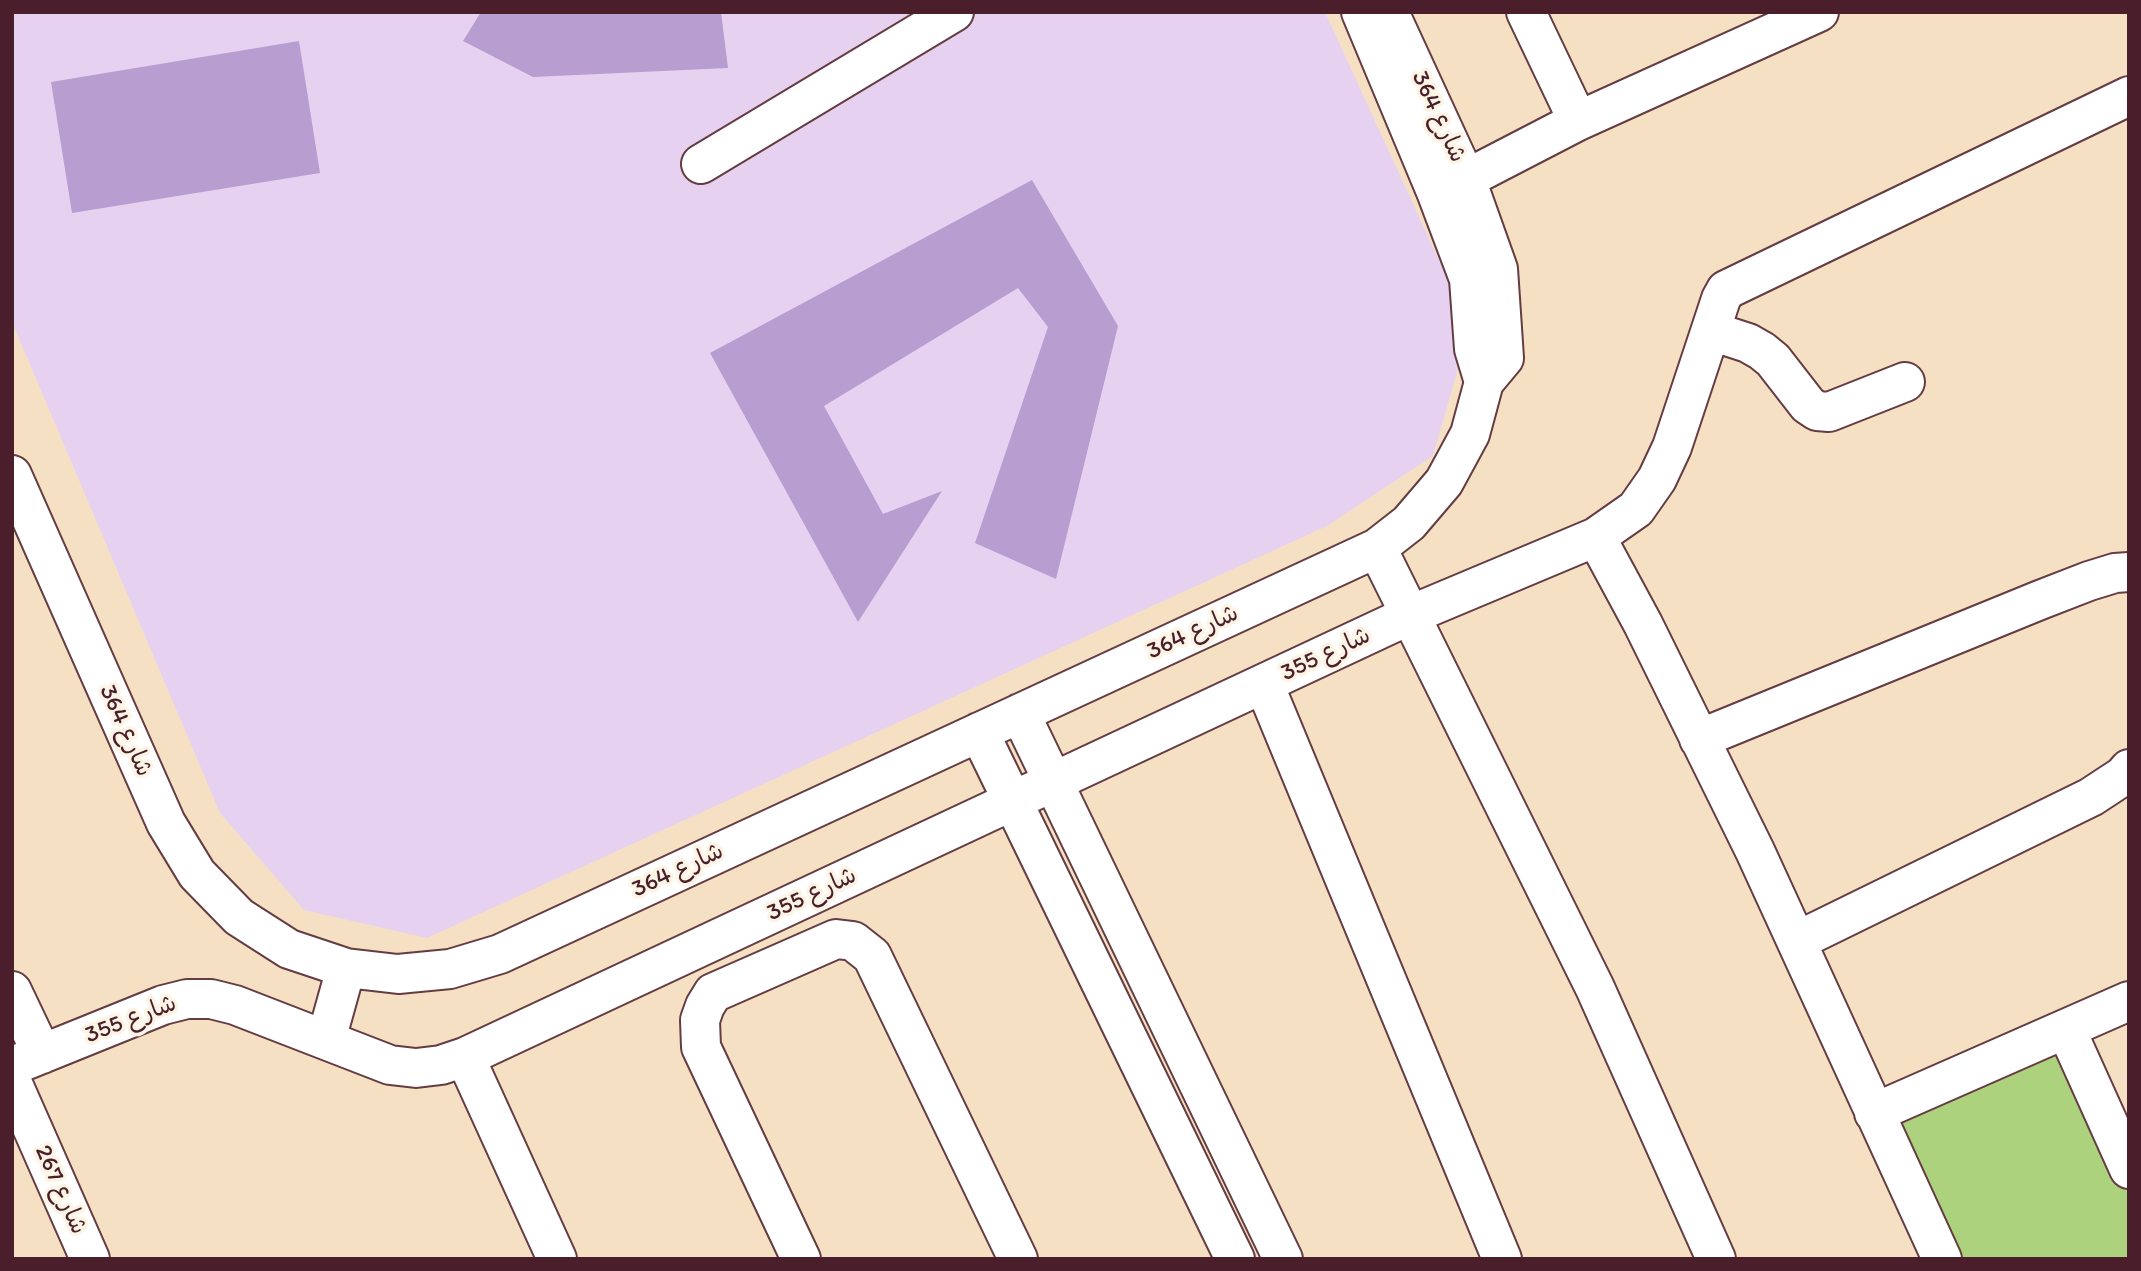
<!DOCTYPE html>
<html>
<head>
<meta charset="utf-8">
<style>
  body { margin:0 }
  #map { position:relative; width:2141px; height:1271px; overflow:hidden; background:#f5e0c4; font-family:Itim,sans-serif }
  canvas { display:block }
  .frame { position:absolute; inset:0; border:14px solid #4a1f2b; pointer-events:none }
</style>
</head>
<body>
<div id="map">
<canvas width="2141" height="1271"></canvas>
<div class="frame"></div>
</div>
<script>
const ctx = document.querySelector('canvas').getContext('2d');
ctx.lineJoin = 'round';
function paint(path, color) { ctx.fillStyle = color; ctx.fill(path, 'evenodd'); }
const toPath = rows => new Path2D(rows.map(r => 'M' + r).join(''));
function trace(path, color, width, dash) { ctx.strokeStyle = color; ctx.lineWidth = width; ctx.lineCap = dash ? 'butt' : 'round'; ctx.setLineDash(dash || []); ctx.stroke(path); }
function label(font, color, halo, rows, align = 'center') {
  ctx.font = font + ' Itim,"Playpen Sans Arabic",sans-serif'; ctx.lineWidth = 7; ctx.setLineDash([]); ctx.textBaseline = 'middle'; ctx.strokeStyle = halo; ctx.fillStyle = color; for (const [text, x, y, turn = 0] of rows) {
    ctx.save(); ctx.translate(x, y); ctx.rotate((+turn || 0) * Math.PI / 180); ctx.textAlign = isNaN(turn) ? turn : align; if (halo) ctx.strokeText(text, 0, 0); ctx.fillText(text, 0, 0); ctx.restore();
  }
}
paint(toPath([
  [12,12,1325,12,1449,282,1458,369,1433,456,1327,526,427,938,304,910,220,813,12,322]
]), '#e6d2f0');
paint(toPath([
  [2078,1019,2129,1135,2129,1259,1949,1259,1881,1113]
]), '#acd27d');
paint(toPath([
  [481,12,721,12,728,68,533,77,463,41],
  [299,41,320,173,72,213,51,82],
  [1032,180,1118,326,1056,579,975,543,1048,327,1018,288,824,406,883,514,942,491,858,622,710,353]
]), '#b79dd0');
const minor = toPath([
  [1361,12,1437,194,1469,279,1474,349,1484,382],
  [1526,12,1578,121],
  [701,164,954,12],
  [1437,194,1578,121,1819,12],
  [1711,331,1748,343,1762,351,1773,360,1808,405,1817,411,1829,412,1905,382],
  [12,475,166,823,197,874,239,917,289,949,346,968,398,974,450,969,500,954,1377,548,1409,523,1444,482,1470,434,1484,382,1504,358,1498,269,1466,179,1389,12],
  [1596,537,1643,624,1755,851,1942,1259],
  [1377,548,1595,988,1716,1259],
  [1264,684,1502,1259],
  [1020,713,1283,1259],
  [979,732,1235,1259],
  [1699,739,2040,600,2089,581,2115,573,2129,572],
  [1797,941,2091,797,2123,776,2129,769],
  [12,991,42,1054],
  [2066,1029,2129,1169],
  [326,1040,346,968],
  [465,1057,557,1259],
  [12,1066,163,1005,187,999,211,999,235,1005,390,1065,416,1068,441,1065,465,1057,1410,615,1596,537,1636,509,1657,479,1672,447,1721,299,1726,290,2129,96],
  [12,1082,90,1259],
  [1874,1113,2129,1001],
  [801,1259,701,1047,700,1020,705,1006,713,993,836,939,853,941,872,956,1018,1259]
]);
trace(minor, '#643c42', 42);
trace(minor, '#fff', 38);
label('24px', '#4a1f2b', '#fcf5e5', [
  ["شارع 364",1438,117,65],
  ["شارع 364",1193,633,-25],
  ["شارع 355",1326,655,-25],
  ["شارع 364",125,731,66],
  ["شارع 364",678,871,-25],
  ["شارع 355",812,895,-25],
  ["شارع 355",131,1020,-21],
  ["شارع 267",60,1190,66]
]);
</script>
</body>
</html>
